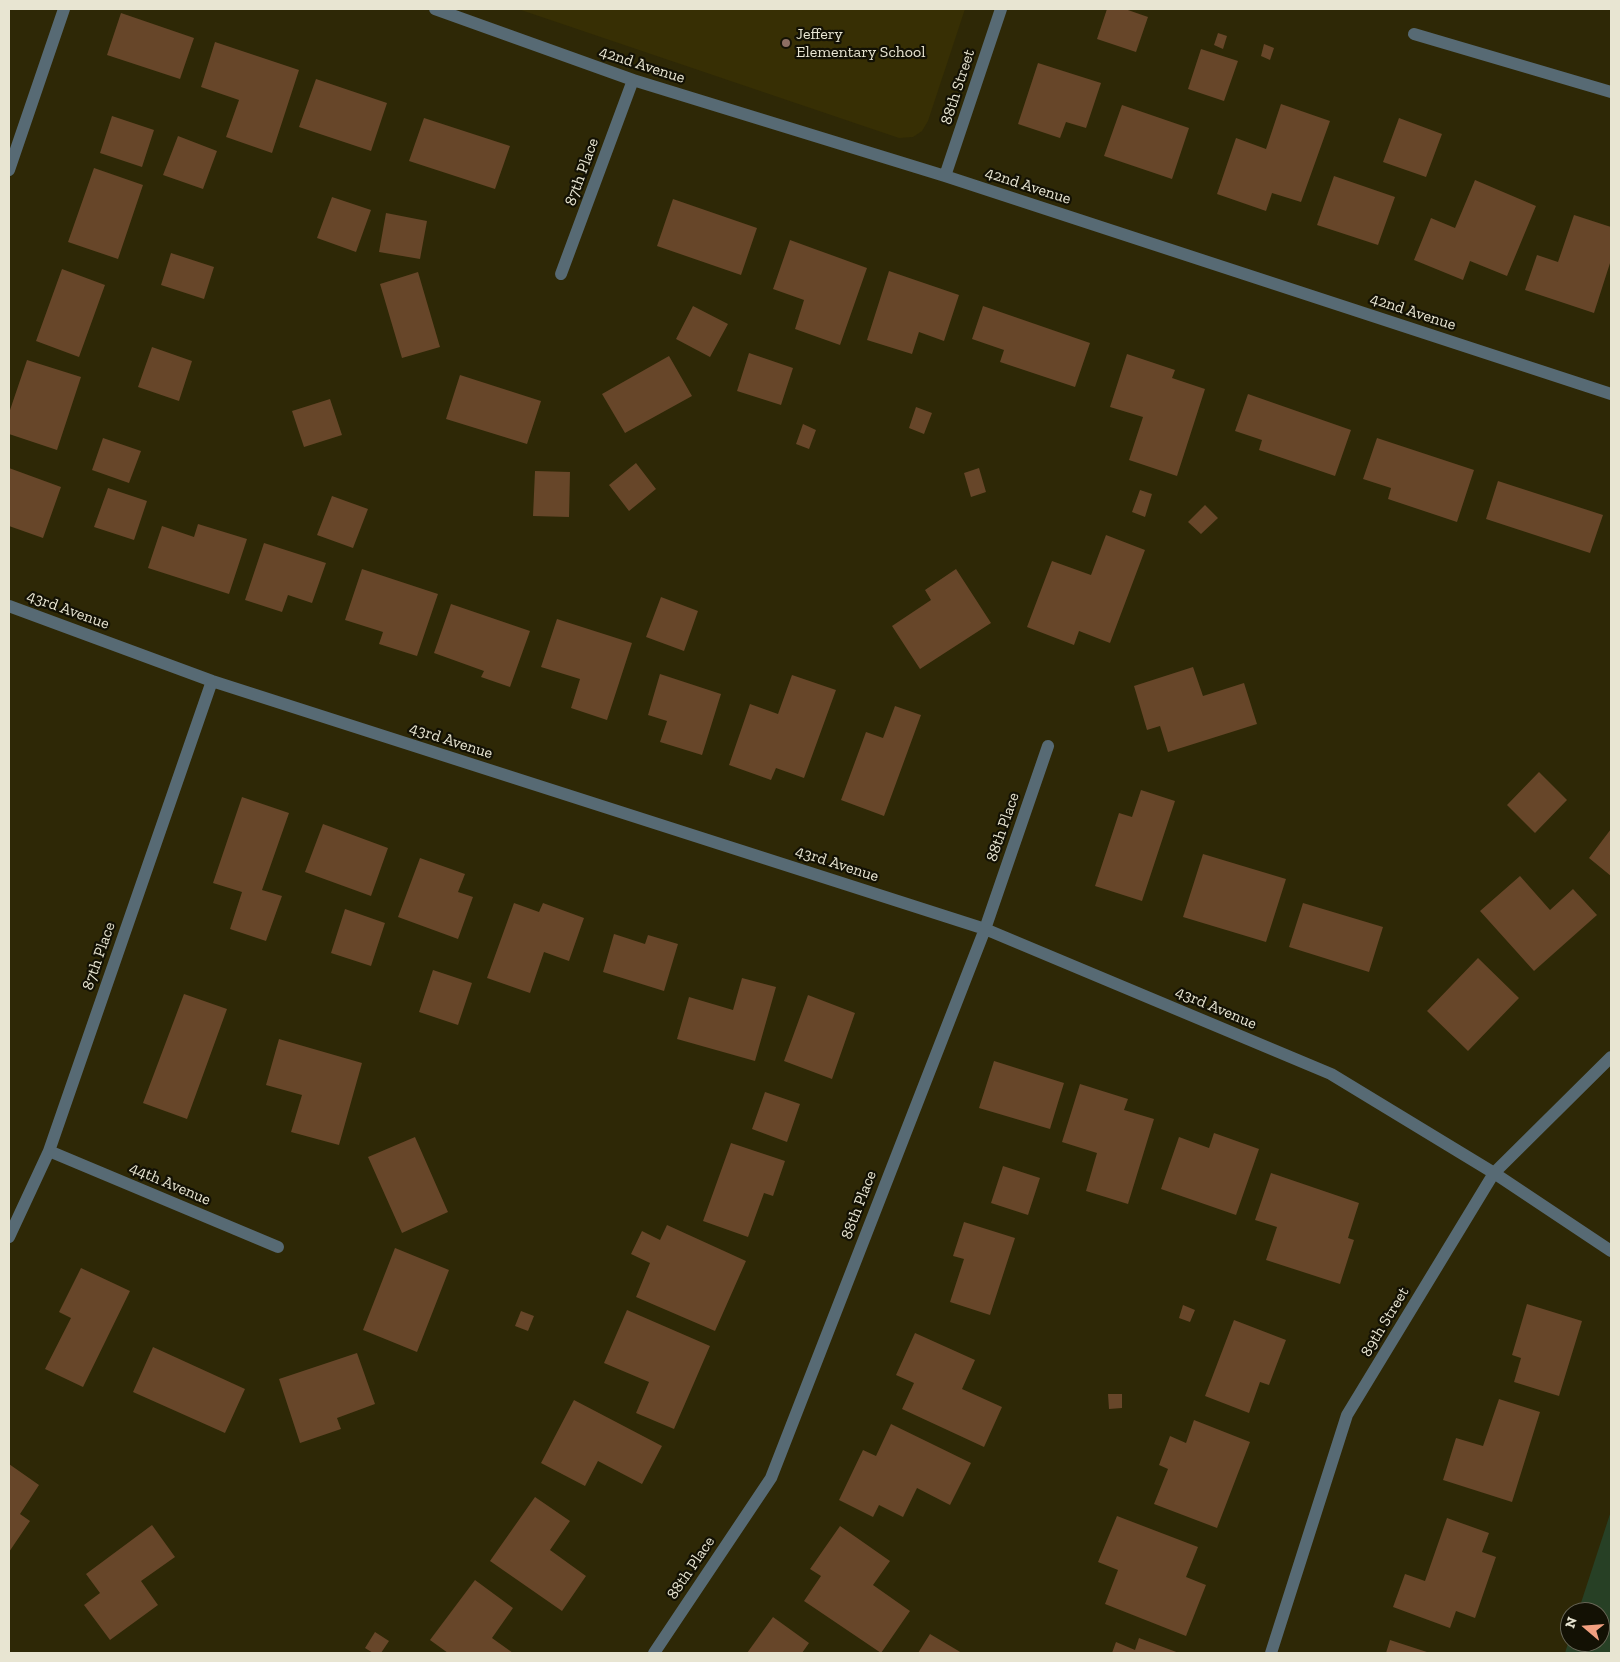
<!DOCTYPE html>
<html>
<head>
<meta charset="utf-8">
<style>
  body { margin:0 }
  #map { position:relative; width:1620px; height:1662px; overflow:hidden; background:#2e2806; font-family:"Zilla Slab",serif }
  canvas { display:block }
  .frame { position:absolute; inset:0; border:10px solid #e8e5d2; pointer-events:none }
  .north { position:absolute; left:1560px; top:1602px; width:50px; height:50px; box-sizing:border-box; background:#131104; border:1px solid #686656; border-radius:50%; rotate:288deg; font-size:14px; font-weight:700; line-height:20px; text-align:center; color:#e8e5d2 }
  .north::after { content:''; display:block; margin:auto; width:18px; height:22px; background:#f2a080; clip-path:polygon(50% 0,100% 100%,50% 72%,0 100%) }
</style>
</head>
<body>
<div id="map">
<canvas width="1620" height="1662"></canvas>
<div class="frame"></div>
<div class="north">N</div>
</div>
<script>
const ctx = document.querySelector('canvas').getContext('2d');
ctx.lineJoin = 'round';
function paint(path, color) { ctx.fillStyle = color; ctx.fill(path, 'evenodd'); }
const toPath = rows => new Path2D(rows.map(r => 'M' + r).join(''));
function trace(path, color, width, dash) { ctx.strokeStyle = color; ctx.lineWidth = width; ctx.lineCap = dash ? 'butt' : 'round'; ctx.setLineDash(dash || []); ctx.stroke(path); }
function label(font, color, halo, rows, align = 'center') {
  ctx.font = font + ' "Zilla Slab",serif'; ctx.lineWidth = 4.5; ctx.setLineDash([]); ctx.textBaseline = 'middle'; ctx.strokeStyle = halo; ctx.fillStyle = color; for (const [text, x, y, turn = 0] of rows) {
    ctx.save(); ctx.translate(x, y); ctx.rotate((+turn || 0) * Math.PI / 180); ctx.textAlign = isNaN(turn) ? turn : align; if (halo) ctx.strokeText(text, 0, 0); ctx.fillText(text, 0, 0); ctx.restore();
  }
}
paint(toPath([
  [518,9,965,9,928,121,922,131,913,137,899,138]
]), '#372f04');
paint(toPath([
  [1611,1511,1611,1653,1565,1653,1570,1637,1570,1642,1600,1642,1600,1612,1578,1612]
]), '#274025');
paint(toPath([
  [1107,9,1125,9,1148,17,1136,52,1097,39],
  [121,13,194,38,180,79,107,55],
  [1218,33,1227,36,1223,49,1214,45],
  [215,42,299,70,272,153,226,137,239,100,201,87],
  [1264,44,1274,48,1270,60,1261,56],
  [1201,49,1238,61,1224,101,1188,89],
  [1038,63,1101,83,1086,128,1066,122,1060,138,1018,124],
  [316,79,387,103,371,151,299,127],
  [1281,104,1330,121,1301,202,1272,193,1266,211,1217,194,1236,138,1266,149],
  [1122,105,1189,128,1172,179,1104,156],
  [112,116,154,130,142,167,100,153],
  [424,118,510,146,495,189,409,161],
  [1399,118,1442,134,1426,177,1383,162],
  [178,136,217,151,203,189,163,175],
  [94,168,143,185,118,259,68,242],
  [1334,176,1395,197,1378,245,1317,225],
  [1475,180,1536,206,1507,276,1470,261,1463,280,1414,260,1431,218,1455,228],
  [332,197,371,210,356,252,317,238],
  [673,199,757,228,741,275,657,246],
  [386,213,427,221,420,259,379,252],
  [1574,215,1611,227,1611,260,1594,313,1525,290,1537,255,1558,262],
  [790,240,867,268,840,345,795,329,804,300,773,289],
  [171,253,214,267,204,299,161,285],
  [62,269,105,285,79,357,36,341],
  [889,271,959,295,944,341,919,332,912,354,867,340],
  [418,272,440,347,402,358,380,284],
  [693,306,728,324,710,357,676,339],
  [983,306,1090,343,1075,387,1000,362,1004,350,972,339],
  [152,347,192,361,179,401,138,387],
  [749,353,793,368,781,405,737,391],
  [1127,354,1175,370,1172,378,1205,389,1177,476,1129,460,1143,417,1110,407],
  [669,356,692,396,625,433,602,394],
  [27,360,81,377,57,450,9,434,9,413],
  [460,375,541,401,527,444,446,419],
  [1248,394,1351,430,1335,476,1259,450,1262,440,1235,431],
  [330,399,342,435,304,447,292,411],
  [916,407,932,413,924,434,909,428],
  [803,424,816,430,809,449,796,444],
  [103,438,141,451,129,483,92,470],
  [1377,438,1474,470,1457,522,1388,499,1391,488,1363,479],
  [636,463,656,489,629,511,609,485],
  [9,468,61,487,43,538,9,526],
  [979,468,986,492,971,497,964,473],
  [535,471,570,472,569,517,533,516],
  [1498,481,1603,515,1590,553,1486,519],
  [108,488,147,501,134,540,94,527],
  [1140,490,1152,494,1145,517,1132,512],
  [332,496,368,509,353,548,317,535],
  [1205,505,1218,518,1201,534,1188,522],
  [198,524,247,539,229,594,148,568,162,526,194,537],
  [1106,535,1145,550,1110,643,1079,631,1074,645,1027,627,1052,561,1091,575],
  [264,543,326,563,312,603,288,595,282,612,245,600],
  [362,569,438,594,417,656,379,644,383,632,345,620],
  [956,569,991,623,920,669,892,626,931,600,925,590],
  [661,597,698,611,684,651,646,637],
  [451,604,530,631,510,687,481,677,484,671,434,653],
  [557,619,632,643,607,720,571,708,580,679,541,667],
  [1193,667,1203,696,1244,683,1257,724,1168,752,1160,726,1147,730,1134,686],
  [660,674,721,694,702,755,660,742,667,721,648,715],
  [792,675,836,690,804,778,776,768,771,780,729,765,750,704,778,714],
  [895,706,921,715,884,816,841,800,866,732,883,738],
  [1539,772,1567,800,1535,833,1507,805],
  [1141,790,1175,801,1142,901,1095,886,1119,813,1132,817],
  [242,797,289,813,262,890,282,896,266,941,230,929,242,892,213,883],
  [323,824,388,848,371,896,305,872],
  [1611,829,1611,876,1589,858],
  [1203,854,1286,879,1266,942,1183,917],
  [420,858,465,874,458,892,473,897,458,939,398,917],
  [1520,876,1550,910,1573,889,1597,915,1534,971,1480,911],
  [514,903,539,912,543,903,584,918,569,961,544,952,530,993,487,978],
  [1303,903,1383,927,1369,972,1289,947],
  [345,909,385,923,371,966,331,953],
  [614,934,645,944,648,935,678,944,664,991,603,972],
  [1478,958,1519,998,1468,1051,1427,1011],
  [433,970,472,983,458,1025,419,1012],
  [742,978,776,987,755,1061,677,1039,689,997,733,1010],
  [184,994,227,1009,187,1119,143,1103],
  [808,995,855,1013,832,1079,784,1061],
  [279,1039,362,1063,339,1145,291,1132,302,1095,266,1085],
  [994,1061,1064,1083,1050,1129,979,1108],
  [1080,1084,1128,1099,1124,1110,1154,1119,1128,1204,1086,1191,1097,1153,1062,1142],
  [765,1092,800,1104,787,1142,752,1129],
  [1214,1133,1259,1149,1236,1215,1161,1189,1179,1137,1209,1148],
  [415,1137,448,1212,402,1233,368,1157],
  [731,1143,785,1161,773,1196,764,1193,748,1237,703,1221],
  [1003,1166,1040,1178,1028,1215,991,1203],
  [1271,1173,1359,1203,1348,1238,1354,1240,1340,1284,1266,1260,1277,1227,1255,1220],
  [964,1222,1015,1238,990,1315,950,1302,964,1259,953,1256],
  [667,1225,746,1261,715,1331,636,1297,650,1263,631,1254,642,1231,660,1240],
  [395,1248,449,1270,417,1352,363,1330],
  [81,1268,130,1291,83,1387,45,1369,71,1318,59,1312],
  [1527,1304,1582,1321,1559,1396,1514,1382,1521,1358,1512,1355],
  [1183,1305,1195,1310,1190,1322,1179,1318],
  [627,1310,710,1346,674,1429,636,1413,649,1382,604,1363],
  [521,1311,534,1316,528,1331,515,1326],
  [1234,1320,1286,1340,1269,1385,1260,1382,1249,1413,1205,1396],
  [915,1333,975,1360,962,1389,1002,1407,984,1447,902,1409,914,1383,896,1375],
  [153,1347,245,1389,225,1433,133,1392],
  [357,1353,375,1404,337,1418,341,1429,300,1443,279,1379],
  [1108,1394,1122,1394,1122,1408,1109,1409],
  [1499,1399,1540,1412,1512,1502,1443,1480,1456,1438,1483,1446],
  [574,1400,662,1446,642,1484,598,1461,585,1486,541,1463],
  [1194,1420,1250,1442,1217,1528,1154,1504,1168,1469,1159,1465,1170,1436,1186,1443],
  [891,1424,971,1463,950,1505,917,1488,903,1517,879,1505,873,1517,839,1500,863,1450,876,1456],
  [9,1464,39,1485,20,1514,30,1521,9,1552],
  [535,1497,570,1521,550,1550,586,1576,562,1611,490,1561],
  [1117,1516,1198,1547,1186,1577,1206,1585,1186,1636,1105,1604,1118,1570,1098,1562],
  [1447,1518,1489,1533,1482,1552,1496,1557,1475,1618,1456,1611,1450,1628,1393,1607,1405,1574,1425,1581],
  [152,1525,175,1557,141,1581,158,1605,110,1640,84,1605,100,1593,86,1574],
  [840,1526,890,1561,873,1585,910,1611,881,1653,804,1601,821,1576,810,1569],
  [475,1580,513,1608,492,1638,513,1653,448,1653,430,1640],
  [773,1617,809,1643,802,1653,747,1653],
  [375,1632,389,1641,381,1653,373,1653,365,1648],
  [930,1634,962,1653,918,1653],
  [1139,1638,1179,1653,1112,1653,1116,1642,1135,1650],
  [1390,1640,1430,1653,1386,1653]
]), '#674629');
trace(toPath([
  [435,9,633,80,945,176,1611,394],
  [1414,34,1611,92],
  [9,170,64,9],
  [945,176,1001,9],
  [561,274,633,80],
  [9,606,212,681,985,929,1331,1074,1494,1173,1611,1251],
  [49,1151,278,1247],
  [9,1237,49,1151,212,681],
  [654,1653,771,1478,985,929,1048,746],
  [1271,1653,1347,1415,1494,1173,1611,1057]
]), '#576a74', 12);
for (const [x, y, r, color] of [
  [786,43,5,"#8d6e63"]
]) { const dot = new Path2D(); dot.arc(x, y, r, 0, 2 * Math.PI); ctx.fillStyle = color; ctx.fill(dot); trace(dot, '#131104', 2); }
label('16px', '#e8e5d2', '#131104', [
  ["Jeffery",796,34],
  ["Elementary School",796,52]
], 'left');
label('16px', '#e8e5d2', '#131104', [
  ["42nd Avenue",642,65,18],
  ["88th Street",958,87,-72],
  ["87th Place",582,172,-70],
  ["42nd Avenue",1028,186,18],
  ["42nd Avenue",1413,312,18],
  ["43rd Avenue",68,610,20],
  ["43rd Avenue",451,741,18],
  ["88th Place",1003,827,-71],
  ["43rd Avenue",837,864,18],
  ["87th Place",99,956,-71],
  ["43rd Avenue",1216,1008,23],
  ["44th Avenue",170,1184,23],
  ["88th Place",859,1205,-69],
  ["89th Street",1385,1322,-59],
  ["88th Place",691,1568,-56]
]);
</script>
</body>
</html>
